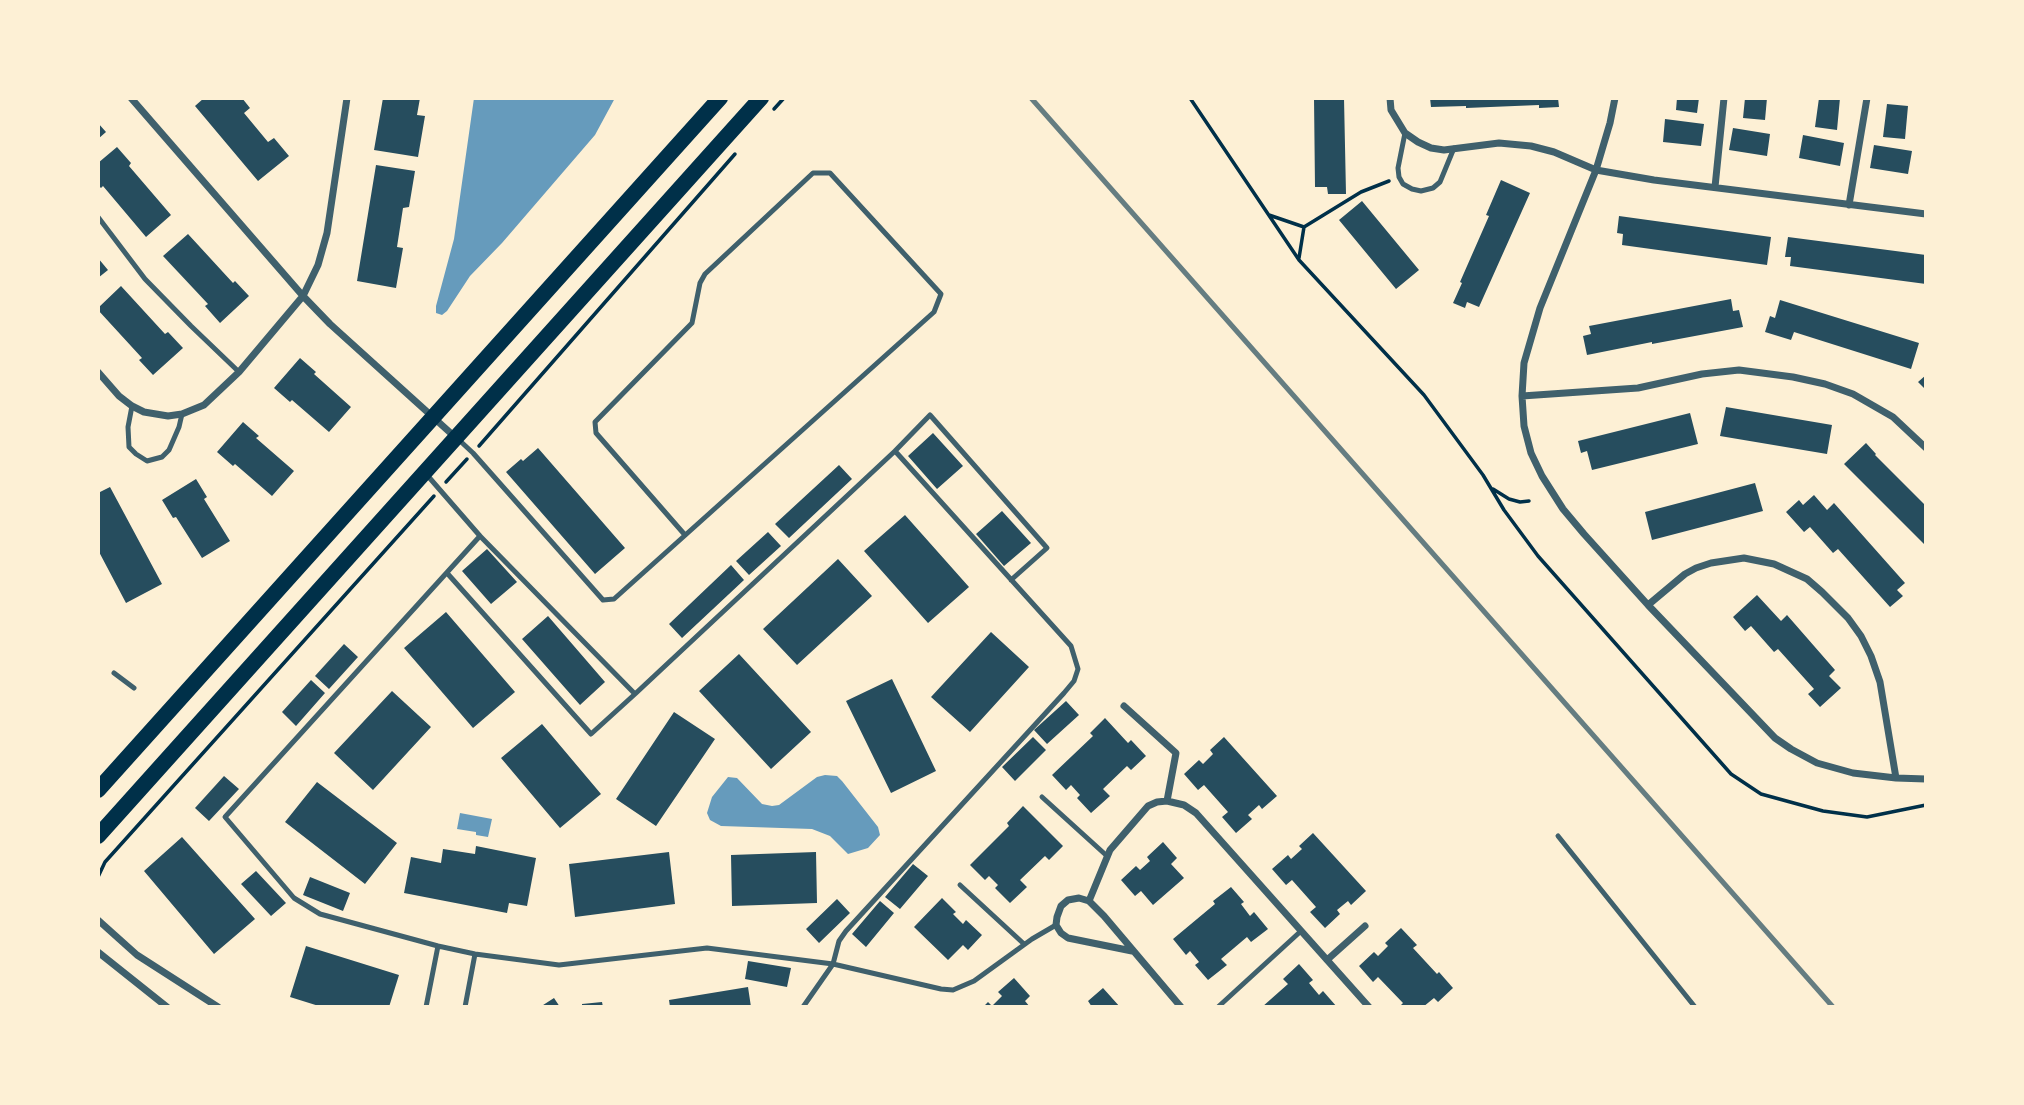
<!DOCTYPE html>
<html>
<head>
<meta charset="utf-8">
<style>
  body { margin:0 }
  #map { position:relative; width:2024px; height:1105px; overflow:hidden; background:#fdf0d5; font-family:"IBM Plex Sans",sans-serif }
  canvas { display:block }
  .frame { position:absolute; inset:0; border:100px solid #fdf0d5; pointer-events:none }
</style>
</head>
<body>
<div id="map">
<canvas width="2024" height="1105"></canvas>
<div class="frame"></div>
</div>
<script>
const ctx = document.querySelector('canvas').getContext('2d');
ctx.lineJoin = 'round';
function paint(path, color) { ctx.fillStyle = color; ctx.fill(path, 'evenodd'); }
const toPath = rows => new Path2D(rows.map(r => 'M' + r).join(''));
function trace(path, color, width, dash) { ctx.strokeStyle = color; ctx.lineWidth = width; ctx.lineCap = dash ? 'butt' : 'round'; ctx.setLineDash(dash || []); ctx.stroke(path); }
paint(toPath([
  [474,98,615,98,595,135,502,243,470,276,447,311,442,315,436,313,436,306,454,239],
  [825,775,837,776,842,781,878,827,880,835,868,848,848,854,830,836,812,829,721,826,710,820,707,813,712,797,728,777,737,778,762,804,772,806,779,805,817,777],
  [460,813,492,819,488,837,476,835,476,832,457,829]
]), '#669bbc');
paint(toPath([
  [204,98,242,98,250,108,244,113,268,142,274,138,289,156,258,181,195,106],
  [383,98,420,98,417,115,425,116,418,157,374,150],
  [1314,98,1344,98,1346,194,1328,194,1327,187,1315,187],
  [1430,98,1558,98,1559,107,1539,108,1539,105,1466,108,1466,106,1431,107],
  [1677,98,1699,98,1697,113,1676,110],
  [1745,98,1767,98,1765,120,1743,118],
  [1819,98,1840,98,1837,130,1815,127],
  [1887,104,1908,106,1905,139,1883,137],
  [1665,119,1704,124,1701,146,1663,142],
  [98,123,106,132,98,139],
  [1733,128,1770,134,1767,156,1729,150],
  [1803,135,1844,143,1840,166,1799,158],
  [1874,145,1912,151,1908,174,1870,168],
  [117,147,131,163,129,166,171,215,146,237,103,186,101,188,98,185,98,163],
  [376,165,415,171,409,207,403,208,397,247,403,248,396,288,357,281],
  [1501,180,1530,193,1479,307,1467,302,1465,308,1453,303,1462,283,1460,282,1489,216,1486,215],
  [1362,201,1419,270,1396,289,1339,220],
  [1619,216,1771,237,1767,265,1622,245,1623,234,1617,233],
  [188,234,233,283,235,281,249,296,220,323,205,306,208,304,163,256],
  [1788,237,1926,255,1926,284,1790,266,1791,257,1785,257],
  [98,258,108,270,98,278],
  [121,286,165,334,168,332,183,348,153,375,139,360,142,358,98,310,98,308],
  [1731,299,1733,311,1739,310,1743,327,1652,344,1652,342,1587,355,1583,336,1591,334,1589,326],
  [1780,300,1919,343,1911,369,1794,332,1791,340,1765,332,1770,316,1775,318],
  [300,358,316,372,314,374,351,407,329,432,292,400,290,402,274,388],
  [1926,375,1926,390,1918,382],
  [1726,407,1832,425,1827,454,1720,436],
  [1690,413,1698,444,1592,470,1587,451,1581,453,1578,441],
  [243,422,259,436,256,438,294,471,272,496,235,464,233,466,217,452],
  [933,433,963,466,937,489,908,456],
  [1866,443,1876,454,1875,455,1926,506,1926,546,1844,464],
  [538,448,625,548,595,574,506,472,521,459,523,461],
  [839,465,852,479,789,538,775,524],
  [196,479,207,497,204,499,230,541,202,558,176,517,173,518,162,500],
  [1755,483,1763,511,1652,540,1645,512],
  [110,487,162,584,126,603,98,550,98,493],
  [1814,495,1827,510,1834,503,1905,583,1897,590,1903,596,1890,607,1838,549,1833,553,1810,527,1804,532,1786,512,1799,500,1803,505],
  [1002,511,1031,543,1004,566,976,534],
  [905,515,969,587,928,623,864,551],
  [768,532,781,546,749,575,736,561],
  [487,549,517,582,491,604,462,571],
  [838,559,872,596,797,665,763,629],
  [731,565,744,580,682,638,669,624],
  [1757,595,1781,621,1787,615,1835,670,1829,676,1841,688,1820,707,1808,694,1814,689,1778,649,1774,652,1751,626,1745,631,1733,617],
  [446,612,515,692,473,728,404,648],
  [548,616,605,682,580,705,522,639],
  [991,632,1029,667,970,732,931,697],
  [344,644,358,657,329,689,315,676],
  [739,654,811,732,771,769,699,691],
  [892,679,936,771,891,793,846,701],
  [311,680,325,693,296,726,282,712],
  [392,691,431,727,373,790,334,753],
  [1066,701,1079,715,1047,744,1034,730],
  [674,712,715,739,656,826,616,799],
  [1105,718,1128,743,1131,740,1146,756,1131,770,1127,766,1103,789,1110,796,1091,813,1077,798,1080,795,1071,785,1066,790,1052,775,1093,736,1090,733],
  [542,724,601,794,560,828,501,758],
  [1033,737,1046,750,1015,781,1002,767],
  [1224,737,1277,796,1262,809,1259,805,1248,815,1252,819,1236,833,1222,817,1228,812,1204,785,1198,790,1184,774,1199,760,1203,764,1213,754,1210,750],
  [224,776,239,789,209,821,195,808],
  [317,782,397,843,365,884,285,822],
  [1023,806,1063,846,1049,860,1045,856,1020,880,1027,887,1010,903,995,888,998,885,989,876,985,880,970,865,1009,826,1007,823],
  [1313,833,1366,891,1351,905,1348,901,1337,910,1340,914,1325,928,1310,912,1316,907,1292,880,1286,885,1272,869,1288,855,1291,859,1302,849,1299,846],
  [182,837,255,919,214,954,144,871],
  [1163,842,1177,858,1171,864,1184,878,1153,905,1141,891,1135,896,1121,880,1136,866,1140,870,1150,861,1147,857],
  [476,846,536,858,527,906,509,903,507,913,404,893,411,857,441,863,443,849,475,854],
  [669,852,675,904,575,917,569,864],
  [816,852,817,903,732,906,731,855],
  [913,864,928,876,900,909,885,897],
  [256,871,286,903,271,916,241,884],
  [310,877,350,893,343,911,303,895],
  [1231,887,1244,902,1241,904,1250,916,1254,912,1268,929,1251,942,1247,937,1221,959,1227,965,1208,980,1195,965,1199,962,1190,951,1186,955,1173,939,1215,904,1213,901],
  [942,898,956,912,953,914,963,924,966,920,982,935,968,950,963,945,948,960,914,927],
  [837,899,850,913,819,943,806,929],
  [880,901,894,913,866,947,852,934],
  [1401,928,1417,945,1413,948,1437,974,1439,972,1453,988,1438,1002,1434,998,1423,1007,1399,1007,1403,1003,1378,977,1373,982,1359,966,1374,952,1378,956,1388,946,1385,943],
  [306,946,399,975,389,1007,322,1007,290,997],
  [748,961,791,968,787,987,745,979],
  [1299,964,1313,980,1309,983,1319,995,1323,991,1337,1007,1262,1007,1288,984,1283,979],
  [1014,978,1030,996,1025,1001,1030,1007,983,1007,988,1002,992,1006,1002,996,998,992],
  [748,987,751,1007,670,1007,669,1000],
  [1103,988,1120,1007,1092,1007,1088,1001],
  [554,998,560,1007,540,1007],
  [602,1002,603,1007,582,1007,582,1004]
]), '#264d5e');
trace(toPath([
  [1190,98,1299,260,1424,395,1483,475,1504,510,1538,556,1731,774,1761,794,1823,811,1867,817,1926,805],
  [774,109,784,98],
  [1269,215,1304,227],
  [1299,258,1304,227,1361,192,1389,181],
  [479,446,735,154],
  [446,482,467,459],
  [1493,489,1509,499,1520,502,1529,501],
  [98,877,105,862,434,496]
]), '#003049', 3.5);
trace(toPath([
  [1405,133,1398,168,1399,177,1403,184,1412,189,1421,191,1433,188,1440,182,1454,148],
  [98,217,145,279,191,326,239,372],
  [132,406,128,427,129,447,136,454,147,461,162,457,169,450,179,427,182,414],
  [458,439,473,453,603,600,614,599,934,312,941,294,830,173,813,173,705,274,700,283,692,323,595,422,596,433,685,535],
  [895,451,930,415,1047,548,1011,580],
  [427,475,480,536],
  [447,573,591,734,635,694],
  [114,673,134,688],
  [1042,797,1107,856],
  [1558,836,1695,1007],
  [960,885,1024,944],
  [426,1007,438,946],
  [465,1007,475,954],
  [803,1007,833,964,839,941,846,931,1064,693,1074,681,1078,669,1071,646,895,451,635,694,480,536,225,817,294,898,320,914,438,946,475,954,559,965,707,948,833,964,941,989,953,990,974,981,1032,939,1056,925],
  [1218,1007,1301,931]
]), '#3f606c', 5);
trace(toPath([
  [131,98,303,296,330,324,455,437],
  [1390,98,1391,110,1405,133,1418,142,1431,148,1444,150,1499,143,1531,146,1554,152,1596,170,1654,180,1926,214],
  [1615,98,1610,123,1596,170,1540,308,1524,363,1522,396,1524,426,1531,453,1542,476,1563,509,1584,534,1648,605,1775,738,1791,749,1817,763,1853,773,1896,778,1926,779],
  [1715,187,1724,98],
  [1849,205,1867,98],
  [98,372,119,396,132,406,144,412,168,416,182,414,204,405,239,372,303,296,318,265,327,233,347,98],
  [1522,396,1638,388,1702,374,1739,370,1793,377,1825,384,1853,394,1893,417,1926,448],
  [1648,605,1685,574,1696,568,1711,563,1744,558,1774,564,1807,579,1822,592,1848,618,1861,636,1871,656,1880,682,1896,778],
  [1124,706,1176,753,1167,801],
  [1089,901,1110,850,1148,806,1157,802,1167,801,1184,805,1196,813,1369,1007],
  [98,920,137,955,218,1007],
  [1132,951,1068,938,1061,933,1056,925,1057,917,1061,906,1068,900,1079,898,1089,901,1104,916,1181,1007],
  [98,952,167,1007],
  [1327,960,1365,926]
]), '#3f606c', 7);
trace(toPath([
  [98,790,720,98],
  [98,836,761,98]
]), '#003049', 16);
trace(toPath([
  [1031,98,1833,1007]
]), '#657d81', 5);
</script>
</body>
</html>
